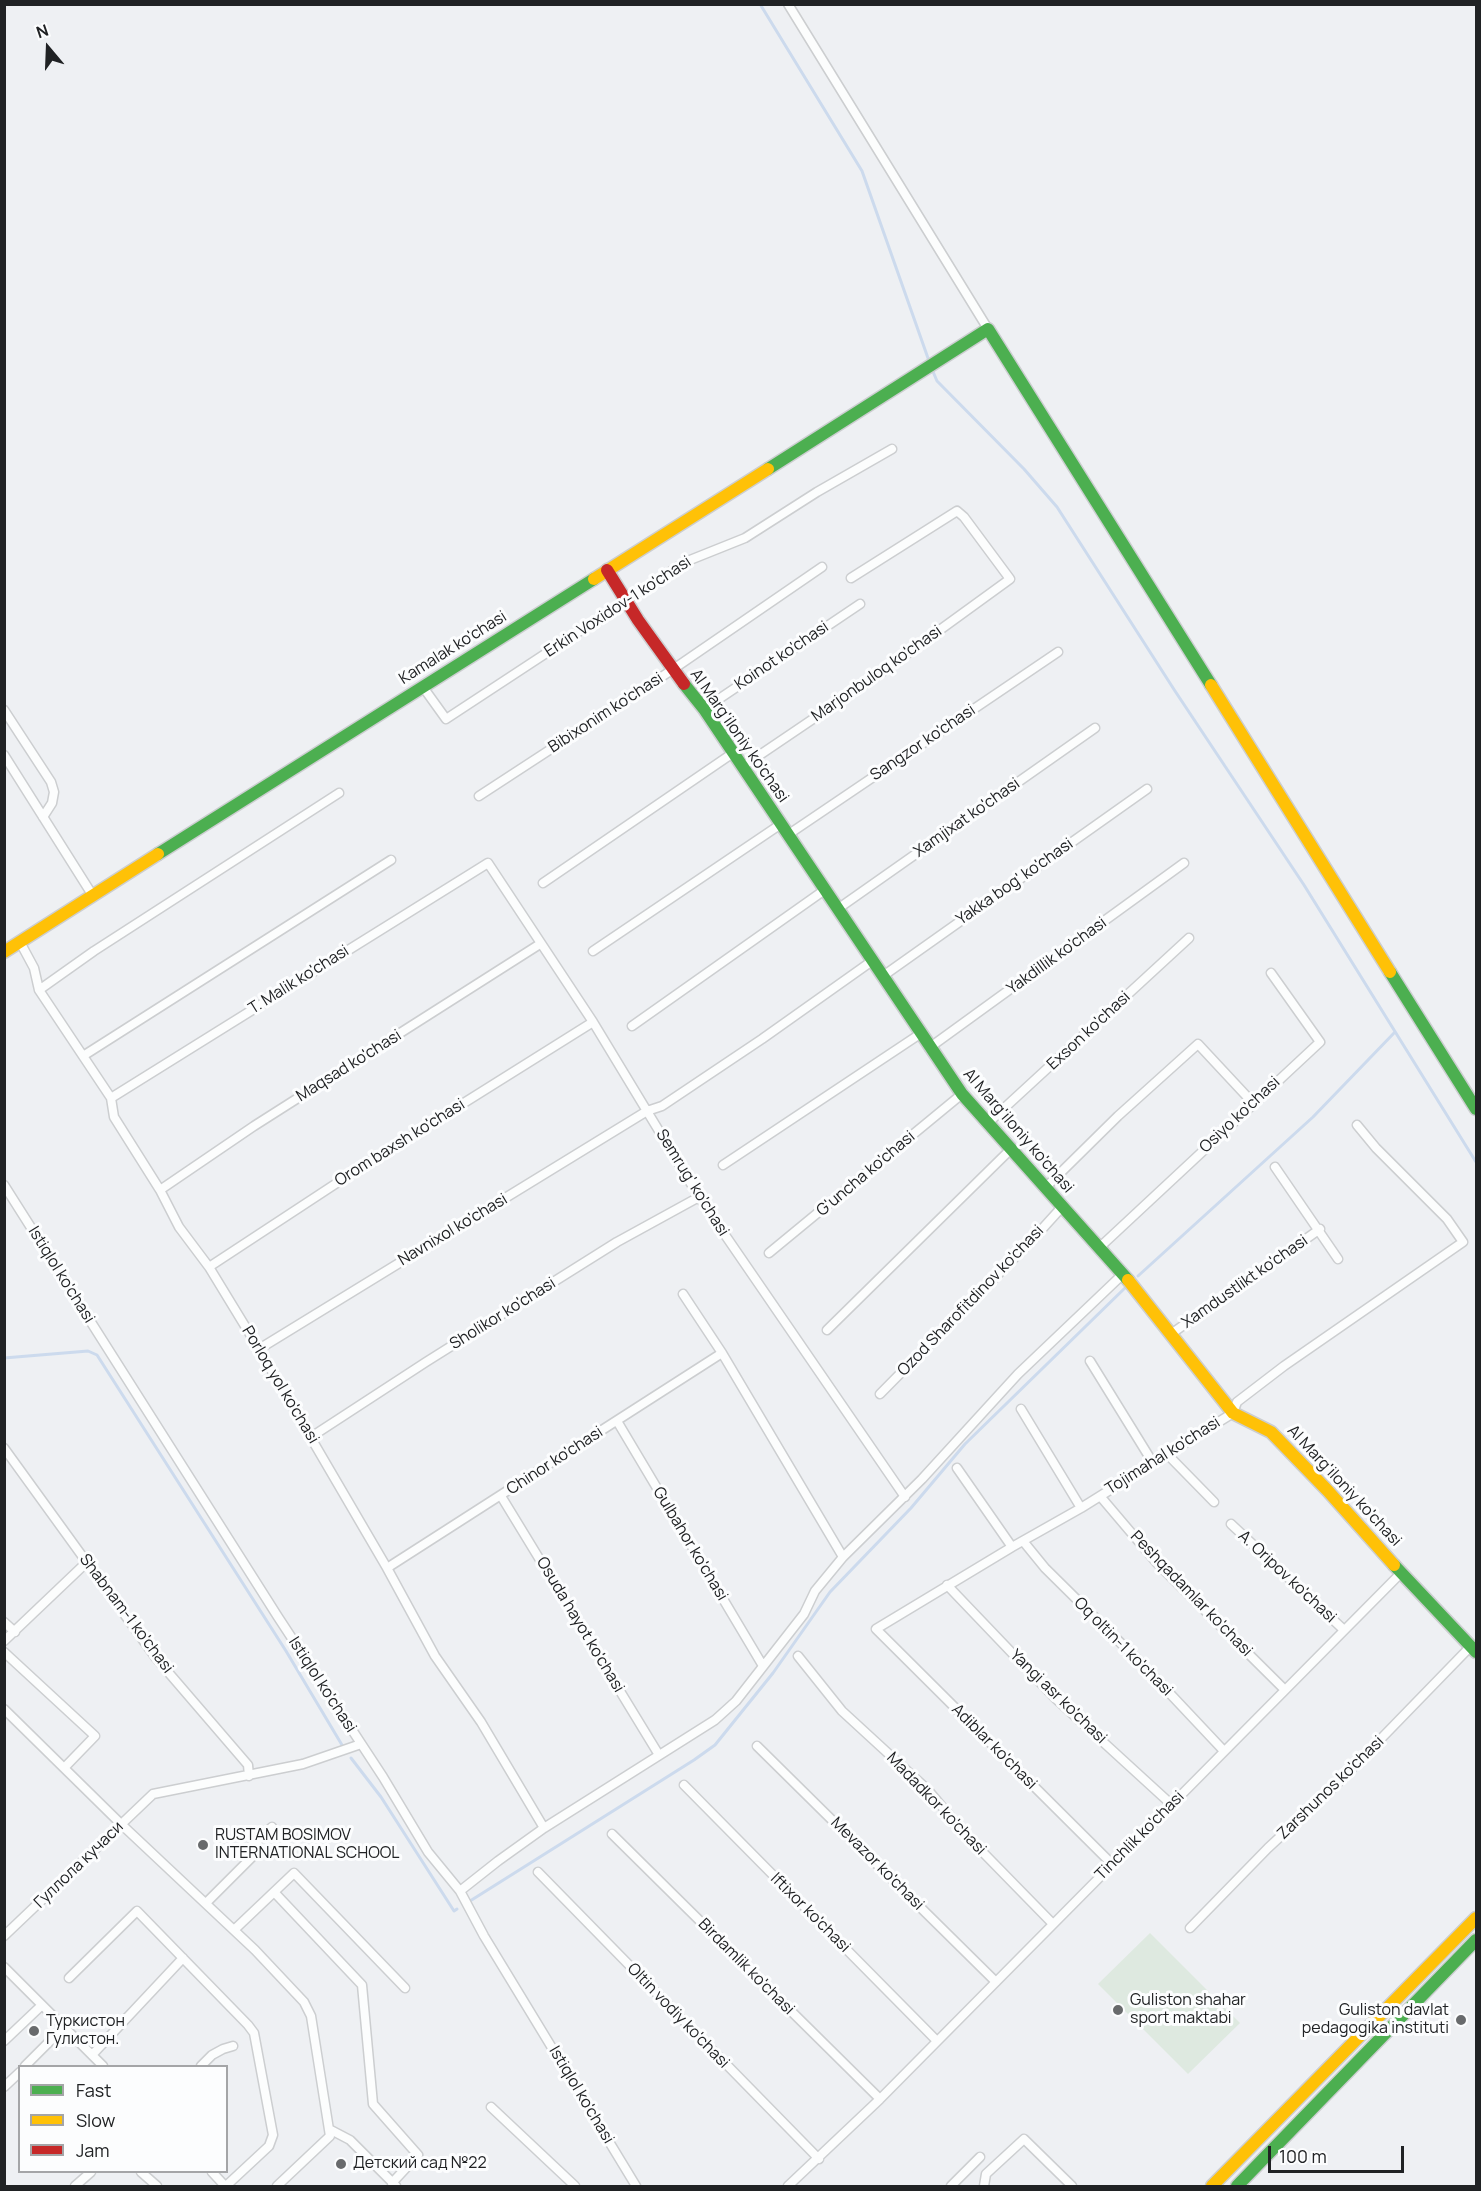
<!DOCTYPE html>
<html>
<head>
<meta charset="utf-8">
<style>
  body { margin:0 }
  #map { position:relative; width:1481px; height:2191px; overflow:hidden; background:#eef0f3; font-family:Manrope,sans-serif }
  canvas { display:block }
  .frame { position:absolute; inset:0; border:6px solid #202224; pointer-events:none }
  .legend { position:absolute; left:18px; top:2065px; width:210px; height:108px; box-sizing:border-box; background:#fcfdfe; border:2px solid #a4a5a7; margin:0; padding:8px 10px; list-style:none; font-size:18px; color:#202224 }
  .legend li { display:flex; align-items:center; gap:12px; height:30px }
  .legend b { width:30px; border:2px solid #a4a5a7 }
  .north { position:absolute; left:18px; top:18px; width:60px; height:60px; -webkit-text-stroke:4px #fcfdfe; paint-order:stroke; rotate:341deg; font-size:16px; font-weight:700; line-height:24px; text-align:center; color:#202224 }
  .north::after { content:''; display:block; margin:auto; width:21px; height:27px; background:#202224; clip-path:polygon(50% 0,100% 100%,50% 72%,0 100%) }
  .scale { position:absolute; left:1268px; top:2146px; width:136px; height:27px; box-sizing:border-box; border:3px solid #202224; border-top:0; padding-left:8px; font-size:18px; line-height:21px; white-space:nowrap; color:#202224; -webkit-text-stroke:4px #fcfdfe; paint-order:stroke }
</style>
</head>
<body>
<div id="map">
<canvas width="1481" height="2191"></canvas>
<div class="frame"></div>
<ul class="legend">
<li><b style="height:8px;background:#4caf50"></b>Fast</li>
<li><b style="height:8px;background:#ffc107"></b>Slow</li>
<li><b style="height:8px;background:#c62828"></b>Jam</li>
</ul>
<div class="north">N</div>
<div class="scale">100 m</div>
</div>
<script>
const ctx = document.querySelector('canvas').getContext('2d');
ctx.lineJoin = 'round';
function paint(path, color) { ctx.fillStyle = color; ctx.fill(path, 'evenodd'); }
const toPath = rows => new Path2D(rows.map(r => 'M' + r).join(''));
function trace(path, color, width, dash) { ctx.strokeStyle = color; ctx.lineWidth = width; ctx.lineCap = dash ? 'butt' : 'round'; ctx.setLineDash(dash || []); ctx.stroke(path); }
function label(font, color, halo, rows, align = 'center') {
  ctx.font = font + ' Manrope,sans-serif'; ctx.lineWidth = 6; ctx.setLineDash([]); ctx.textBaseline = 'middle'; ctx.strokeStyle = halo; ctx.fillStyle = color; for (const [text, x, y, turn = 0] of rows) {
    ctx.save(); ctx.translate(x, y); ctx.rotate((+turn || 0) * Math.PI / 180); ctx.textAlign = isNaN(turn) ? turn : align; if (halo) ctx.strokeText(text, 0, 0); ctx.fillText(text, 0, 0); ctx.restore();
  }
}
paint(toPath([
  [1150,1933,1240,2023,1188,2074,1098,1984]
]), '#dee9e0');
trace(toPath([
  [760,4,862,171,929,361],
  [931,367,937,381,1024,469,1057,507,1175,691,1304,885,1476,1162],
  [1138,1276,1313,1117,1395,1032],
  [4,1358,88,1351,97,1355,286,1651,342,1745],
  [351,1758,381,1797,454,1911,457,1909],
  [470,1901,694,1760,715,1745,773,1673,830,1592,911,1508,965,1444,1126,1287]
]), '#ccdaed', 3);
const street = toPath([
  [788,4,988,329],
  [423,687,446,719,685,562,745,538,817,492,892,449],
  [704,709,860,604],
  [4,710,51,782,54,792,52,803,43,817],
  [4,755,93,896],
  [742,767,875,677,1010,579,964,517,957,511,851,578],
  [479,796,672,670,822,567],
  [789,834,1058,652],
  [543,883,733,753],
  [839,908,1095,728],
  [20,942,34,968,39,990,111,1098,114,1117,160,1190,179,1227,209,1267,259,1349,387,1568,435,1656,481,1722,544,1828],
  [593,951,781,824],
  [883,976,1147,789],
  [39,990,94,951,339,793],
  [632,1026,826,889],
  [929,1048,1184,863],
  [83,1056,391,860],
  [111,1098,488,863,593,1022,699,1197,905,1497],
  [988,1123,1189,938],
  [723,1165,920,1034],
  [1275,1167,1338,1259],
  [4,1185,278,1617,383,1777,428,1852,460,1891,484,1936,636,2186],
  [1045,1188,1118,1116,1198,1044,1253,1103],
  [160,1190,254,1126,540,944],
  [1100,1247,1320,1042,1271,973],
  [769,1253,962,1094],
  [209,1267,349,1175,593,1022],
  [683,1294,722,1353,843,1557],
  [827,1330,1011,1149],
  [1171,1334,1320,1229],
  [259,1349,647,1111,662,1106,762,1039,872,961],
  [1090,1361,1153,1463],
  [880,1394,1033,1239,1062,1207],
  [1021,1409,1081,1508],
  [617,1421,763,1666],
  [311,1437,426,1362,617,1242,699,1197],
  [4,1448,156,1658,248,1765,249,1776],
  [1167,1454,1214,1502],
  [957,1468,1012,1547],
  [501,1496,659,1755],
  [1100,1496,1156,1562,1285,1690],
  [1231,1524,1344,1630],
  [1023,1541,1045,1568,1144,1666,1224,1751],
  [387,1568,722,1353],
  [947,1585,1055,1698,1172,1805],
  [4,1622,15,1632],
  [4,1641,87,1562],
  [4,1652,95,1736,64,1768],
  [798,1656,842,1711,928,1790,965,1834,1052,1923],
  [4,1709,121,1824,255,1950,304,2002,311,2016,330,2136,277,2186],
  [757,1746,996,1982],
  [684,1785,937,2041],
  [612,1834,880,2099],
  [1113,1865,876,1629,1012,1547,1081,1508,1233,1413,1237,1402,1284,1366,1463,1242,1447,1219,1376,1148,1357,1125],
  [538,1872,819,2159],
  [460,1891,498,1861,544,1828,715,1720,736,1701,804,1614,815,1591,843,1557,922,1479,1018,1374,1123,1274],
  [274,1892,362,1985,373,2104,418,2155,392,2183],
  [206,1903,253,1856,250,1848,272,1827],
  [1190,1928,1268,1848,1336,1785,1471,1646],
  [234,1930,294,1873,405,1988],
  [4,1936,153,1794,303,1764,361,1744],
  [4,1967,103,2066],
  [69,1978,137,1911,248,2025,254,2033,273,2135,269,2146,226,2186],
  [4,2041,42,2005],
  [92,2055,183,1958],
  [25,2066,64,2027],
  [201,2066,212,2055,223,2049,233,2046],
  [4,2087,20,2072],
  [491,2107,575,2186],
  [329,2129,350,2140,396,2186],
  [141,2172,157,2186],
  [212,2172,225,2186],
  [75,2186,91,2172],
  [788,2186,880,2099,1401,1573],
  [951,2186,980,2157],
  [984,2186,986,2174,1024,2139,1072,2186]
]);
const fast = toPath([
  [768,469,988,329,1211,685],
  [684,684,704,709,962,1094,1128,1280],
  [158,854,594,579],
  [1390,972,1476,1109],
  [1394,1565,1476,1652],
  [1237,2186,1476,1940]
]);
const slow = toPath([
  [594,579,768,469],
  [1211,685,1390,972],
  [4,952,158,854],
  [1128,1280,1233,1413,1271,1432,1328,1491,1394,1565],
  [1212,2186,1476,1918]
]);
const jam = toPath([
  [607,570,638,620,684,684]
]);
trace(street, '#ccced0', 11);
trace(fast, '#ccced0', 15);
trace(slow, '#ccced0', 15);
trace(jam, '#ccced0', 15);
trace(street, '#fcfdfd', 8);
trace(fast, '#4caf50', 12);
trace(slow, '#ffc107', 12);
trace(jam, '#c62828', 12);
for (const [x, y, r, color] of [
  [203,1845,6,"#686a6c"],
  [1118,2010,6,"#686a6c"],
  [1461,2020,6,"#686a6c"],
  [34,2031,6,"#686a6c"],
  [341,2164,6,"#686a6c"]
]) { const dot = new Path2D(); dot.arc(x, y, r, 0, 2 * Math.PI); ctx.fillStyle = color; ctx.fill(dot); trace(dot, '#fcfdfe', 2); }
label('16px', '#202224', '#fcfdfe', [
  ["Erkin Voxidov-1 ko'chasi",618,607,-33],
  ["Kamalak ko'chasi",453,648,-32],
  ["Koinot ko'chasi",782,656,-34],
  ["Marjonbuloq ko'chasi",877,674,-35],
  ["Bibixonim ko'chasi",606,713,-33],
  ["Al Marg'iloniy ko'chasi",739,736,55],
  ["Sangzor ko'chasi",923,743,-34],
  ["Xamjixat ko'chasi",967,818,-35],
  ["Yakka bog' ko'chasi",1015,882,-35],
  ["Yakdillik ko'chasi",1057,956,-36],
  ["T. Malik ko'chasi",299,980,-32],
  ["Exson ko'chasi",1089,1031,-43],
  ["Maqsad ko'chasi",349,1066,-32],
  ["Osiyo ko'chasi",1240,1115,-43],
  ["Al Marg'iloniy ko'chasi",1018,1131,49],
  ["Orom baxsh ko'chasi",400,1143,-32],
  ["G'uncha ko'chasi",866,1174,-40],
  ["Semrug' ko'chasi",692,1183,58],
  ["Navnixol ko'chasi",453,1230,-31],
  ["Istiqlol ko'chasi",61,1275,58],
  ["Xamdustlikt ko'chasi",1245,1282,-35],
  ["Ozod Sharofitdinov ko'chasi",971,1301,-46],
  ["Sholikor ko'chasi",503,1314,-32],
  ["Porloq yol ko'chasi",280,1385,59],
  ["Tojimahal ko'chasi",1163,1456,-32],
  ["Chinor ko'chasi",555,1461,-33],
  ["Al Marg'iloniy ko'chasi",1344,1486,47],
  ["Gulbahor ko'chasi",690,1544,59],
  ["A. Oripov ko'chasi",1287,1577,43],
  ["Peshqadamlar ko'chasi",1191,1594,46],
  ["Shabnam-1 ko'chasi",126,1614,53],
  ["Osuda hayot ko'chasi",580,1625,59],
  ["Oq oltin-1 ko'chasi",1123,1647,45],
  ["Istiqlol ko'chasi",322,1685,57],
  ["Yangi asr ko'chasi",1058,1697,44],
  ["Adiblar ko'chasi",994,1747,45],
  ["Zarshunos ko'chasi",1331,1788,-44],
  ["Madadkor ko'chasi",936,1804,46],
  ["Tinchlik ko'chasi",1140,1836,-45],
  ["Mevazor ko'chasi",877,1864,45],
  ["Гуллола кучаси",79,1865,-44],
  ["Iftixor ko'chasi",810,1913,45],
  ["Birdamlik ko'chasi",746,1967,45],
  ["Oltin vodiy ko'chasi",678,2016,46],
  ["Istiqlol ko'chasi",581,2095,59]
]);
label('16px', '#202224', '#fcfdfe', [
  ["RUSTAM BOSIMOV",215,1836],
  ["INTERNATIONAL SCHOOL",215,1854],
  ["Guliston shahar",1130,2001],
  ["sport maktabi",1130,2019],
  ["Guliston davlat",1449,2011,"right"],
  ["pedagogika instituti",1449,2029,"right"],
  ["Туркистон",46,2022],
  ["Гулистон.",46,2040],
  ["Детский сад №22",353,2164]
], 'left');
</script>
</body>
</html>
